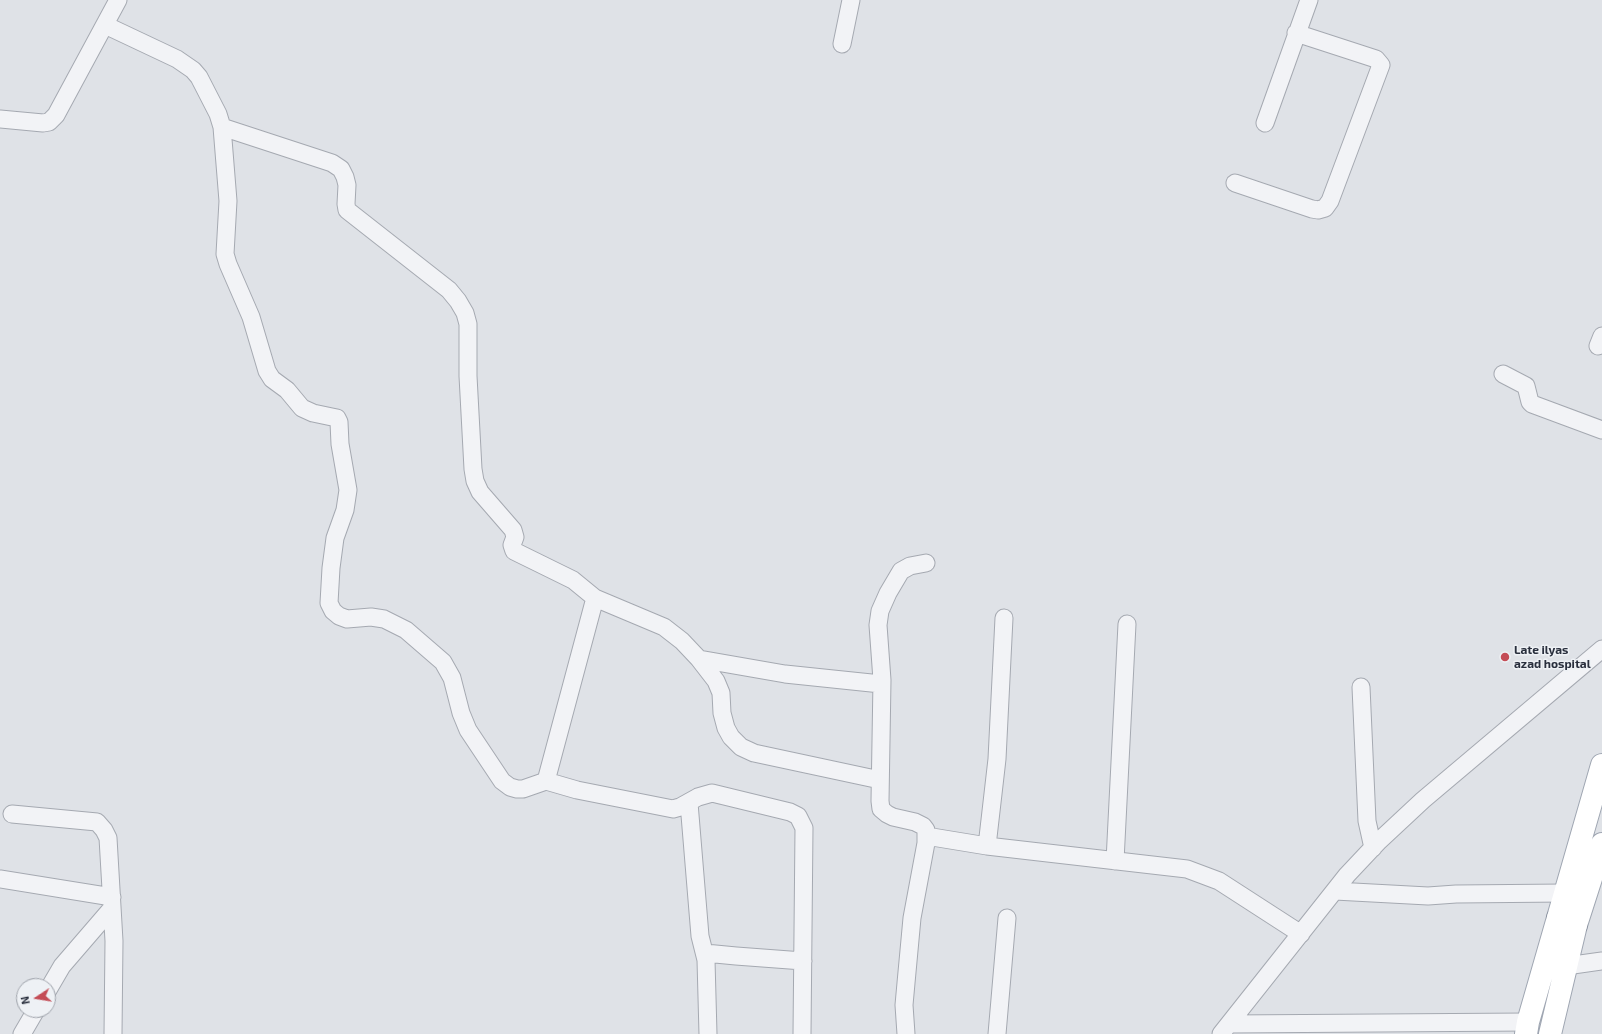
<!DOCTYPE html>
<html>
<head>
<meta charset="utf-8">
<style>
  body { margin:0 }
  #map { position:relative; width:1602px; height:1034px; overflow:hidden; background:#dfe2e7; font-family:"Exo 2",sans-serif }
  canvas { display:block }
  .north { position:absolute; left:16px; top:978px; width:40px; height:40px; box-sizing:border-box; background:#eef1f5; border:1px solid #9fa3ab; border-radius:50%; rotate:258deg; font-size:11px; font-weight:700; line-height:16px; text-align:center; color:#292f3d }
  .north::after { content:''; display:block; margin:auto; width:14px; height:18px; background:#c44c56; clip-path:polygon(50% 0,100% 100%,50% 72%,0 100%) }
</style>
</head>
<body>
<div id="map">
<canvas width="1602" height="1034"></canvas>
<div class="north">N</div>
</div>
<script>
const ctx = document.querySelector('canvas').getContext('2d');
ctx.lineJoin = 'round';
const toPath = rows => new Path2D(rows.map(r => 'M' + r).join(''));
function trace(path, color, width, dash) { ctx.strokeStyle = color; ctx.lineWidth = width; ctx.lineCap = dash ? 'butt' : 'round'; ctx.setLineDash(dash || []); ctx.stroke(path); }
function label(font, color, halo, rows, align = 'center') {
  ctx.font = font + ' "Exo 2",sans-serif'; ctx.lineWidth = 3; ctx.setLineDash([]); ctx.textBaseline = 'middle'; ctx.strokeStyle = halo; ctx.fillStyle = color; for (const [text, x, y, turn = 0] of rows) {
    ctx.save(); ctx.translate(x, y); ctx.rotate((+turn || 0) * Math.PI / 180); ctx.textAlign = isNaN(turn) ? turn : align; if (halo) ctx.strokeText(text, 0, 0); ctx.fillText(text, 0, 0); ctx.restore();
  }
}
const minor = toPath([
  [105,25,177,59,193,70,199,77,218,114,222,127,228,201,225,254,228,264,251,317,267,371,272,379,287,390,302,408,313,413,332,417,337,418,339,422,340,444,348,490,345,510,335,538,331,568,329,603,333,611,339,616,347,619,371,617,384,619,406,630,443,662,452,678,461,713,468,730,502,781,510,787,517,789,523,789,546,781,577,790,673,809,680,807,698,797,712,793,790,812,798,816,804,828,802,1034],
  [842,44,851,0],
  [0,119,43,123,49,122,56,115,118,0],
  [1265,123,1309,0],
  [222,127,332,163,341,169,345,177,347,185,346,204,347,210,449,290,458,301,465,313,468,324,468,376,473,469,475,481,480,492,513,530,515,537,512,545,514,551,573,580,595,598],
  [1235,183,1312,209,1318,210,1325,208,1330,201,1381,65,1376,59,1296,33],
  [1598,346,1602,336],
  [1503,374,1526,386,1530,402,1532,404,1602,430],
  [699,659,785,674,881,684],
  [1361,687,1367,821,1373,848],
  [546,781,595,598,664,627,682,641,699,659,716,681,721,693,722,713,726,728,731,737,741,747,754,753,880,780],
  [689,803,700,936,706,960,708,1034],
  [12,814,97,822,104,830,108,838,114,941,113,1034],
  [926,836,987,846,1187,869,1219,881,1301,934],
  [987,846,997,759,1004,618],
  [1115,861,1127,624],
  [0,879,112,897],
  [1335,891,1428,896,1456,894,1565,893],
  [705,953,736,956,803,961],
  [1566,966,1602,961],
  [48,990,62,966,112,908],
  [1229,1024,1528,1022],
  [22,1034,36,1010],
  [906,1034,904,1005,906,983,912,918,926,843,926,830,923,826,915,822,893,817,887,814,881,809,880,801,882,680,878,625,880,611,888,593,901,571,910,566,926,563],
  [997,1034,1007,918],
  [1221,1034,1347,875,1379,841,1423,800,1602,649]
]);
const primary = toPath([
  [1526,1034,1528,1022,1602,765],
  [1550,1034,1576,925,1602,844]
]);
const trunk = toPath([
  [1558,918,1576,925]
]);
trace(minor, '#a5a9b1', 19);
trace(primary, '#9fa6b2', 24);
trace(trunk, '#888f9d', 24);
trace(minor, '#f2f3f6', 17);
trace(primary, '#fff', 22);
trace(trunk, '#fff', 22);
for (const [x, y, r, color] of [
  [1505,657,5,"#c44c56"]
]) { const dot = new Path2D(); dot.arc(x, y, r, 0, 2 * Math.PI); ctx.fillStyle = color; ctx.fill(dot); trace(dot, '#eef1f5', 1.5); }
label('bold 12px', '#292f3d', '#eef1f5', [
  ["Late ilyas",1514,650],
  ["azad hospital",1514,664]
], 'left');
</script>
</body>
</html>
